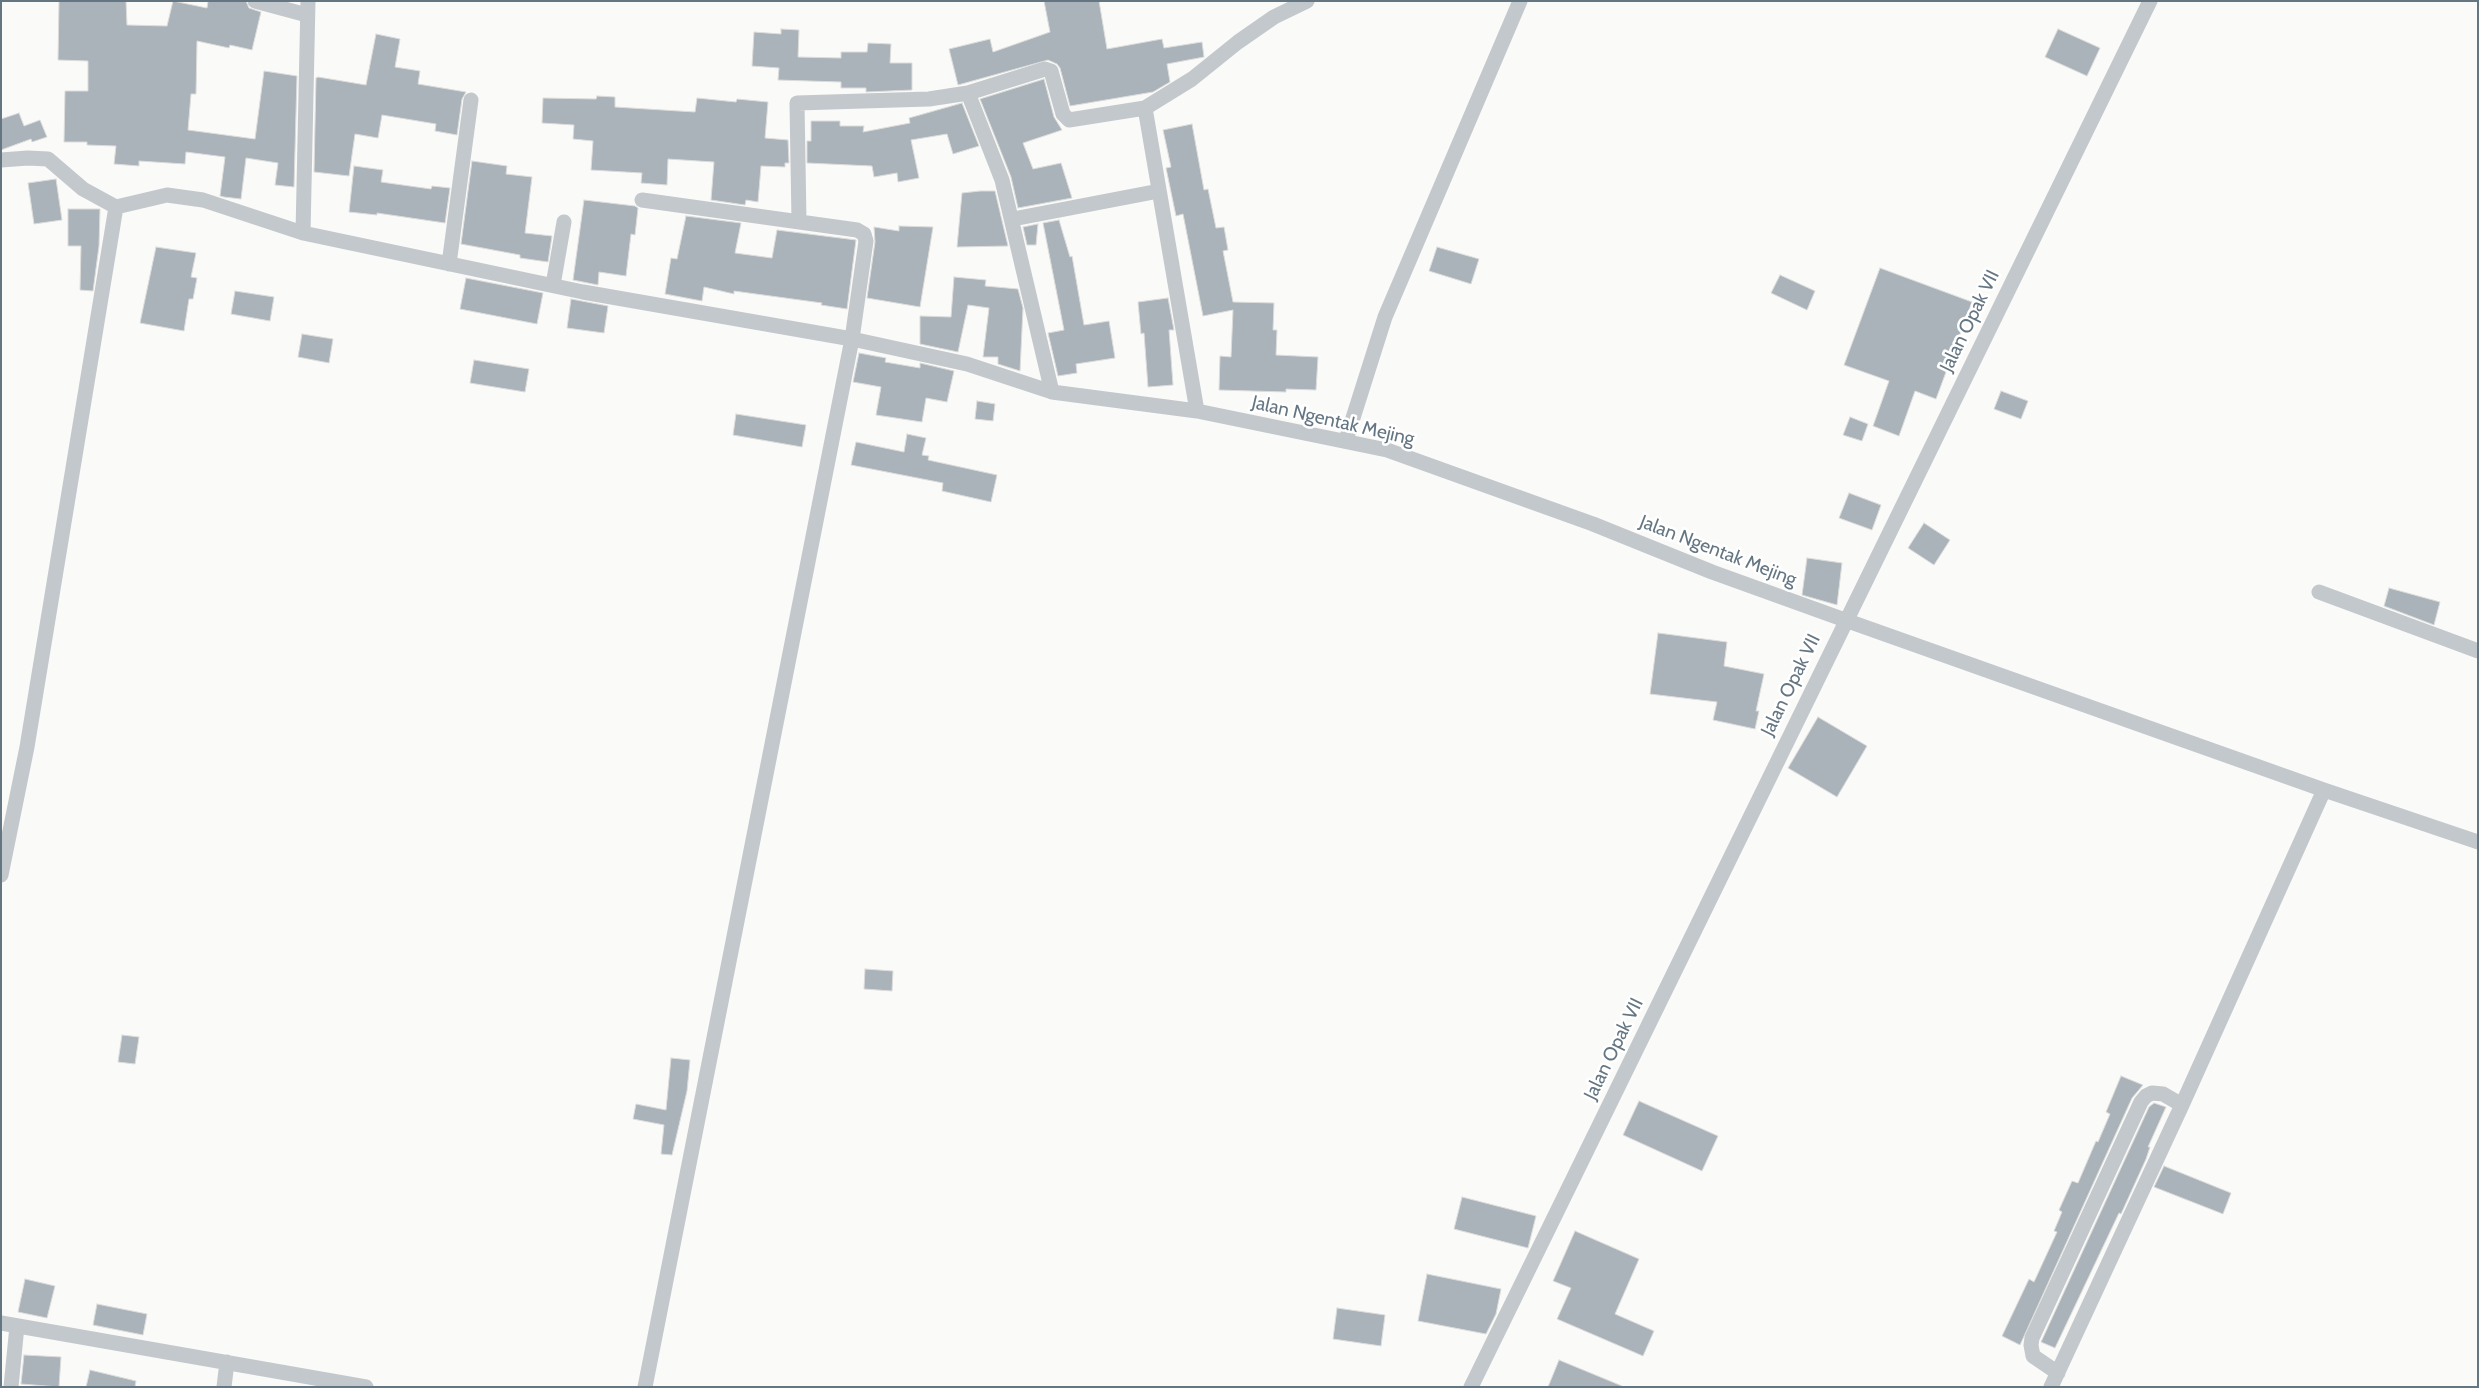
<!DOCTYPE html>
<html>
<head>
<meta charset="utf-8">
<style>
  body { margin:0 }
  #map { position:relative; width:2479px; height:1388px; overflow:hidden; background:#fafaf8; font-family:Cabin,sans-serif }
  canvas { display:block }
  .frame { position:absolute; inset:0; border:2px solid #657683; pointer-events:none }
</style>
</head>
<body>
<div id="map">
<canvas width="2479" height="1388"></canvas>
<div class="frame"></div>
</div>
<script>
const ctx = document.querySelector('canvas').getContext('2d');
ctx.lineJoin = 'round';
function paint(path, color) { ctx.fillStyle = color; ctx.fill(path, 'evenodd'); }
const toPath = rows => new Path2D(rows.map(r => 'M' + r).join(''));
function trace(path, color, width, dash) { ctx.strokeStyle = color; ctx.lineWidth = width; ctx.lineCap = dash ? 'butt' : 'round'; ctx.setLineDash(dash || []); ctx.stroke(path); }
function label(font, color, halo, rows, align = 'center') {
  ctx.font = font + ' Cabin,sans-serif'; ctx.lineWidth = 5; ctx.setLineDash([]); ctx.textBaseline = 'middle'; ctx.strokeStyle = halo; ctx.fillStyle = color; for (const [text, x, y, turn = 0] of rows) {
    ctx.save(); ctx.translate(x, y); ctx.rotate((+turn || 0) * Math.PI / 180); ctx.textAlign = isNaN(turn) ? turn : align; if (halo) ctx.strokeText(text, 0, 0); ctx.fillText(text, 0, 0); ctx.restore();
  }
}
const building = toPath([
  [59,1,126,1,127,25,167,26,173,1,207,8,208,1,246,1,249,8,261,12,252,50,230,45,229,48,197,41,196,94,191,94,188,130,255,139,264,71,297,76,294,187,275,185,278,163,246,158,241,199,224,197,220,196,225,157,186,152,185,164,139,161,139,166,114,164,116,146,87,145,87,142,64,142,65,91,88,91,88,61,58,60,59,1],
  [1044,1,1099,1,1107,49,1162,39,1164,48,1202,42,1204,57,1167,64,1170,82,1153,92,1070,106,1060,68,1057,64,1048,60,958,85,949,49,990,39,993,52,1050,32,1044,1],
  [781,29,799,30,798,57,841,58,841,52,867,52,868,43,891,44,890,63,912,63,912,90,866,92,866,88,841,88,841,82,778,80,779,68,752,66,754,32,781,34,781,29],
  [2058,29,2100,48,2087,76,2045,57,2058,29],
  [376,34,400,39,395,67,420,71,418,84,466,92,462,99,457,135,435,131,436,124,382,115,378,138,355,134,349,176,314,172,316,78,318,77,366,85,376,34],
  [1044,79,1054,117,1062,130,1023,143,1033,169,1061,163,1072,198,1018,208,1011,177,980,99,1044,79],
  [597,96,615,97,615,107,695,112,697,98,736,102,737,99,768,102,765,138,788,140,789,163,785,163,785,167,761,166,758,202,746,200,745,205,711,200,714,162,668,159,667,185,641,183,642,173,591,170,593,141,573,139,574,125,542,123,543,98,596,99,597,96],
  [962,103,979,146,953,154,947,134,911,140,919,178,898,182,897,173,874,177,872,166,807,163,807,141,811,141,811,121,840,121,840,126,864,126,863,132,910,123,909,118,962,103],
  [19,113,24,126,40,120,47,137,32,142,31,139,1,150,1,119,19,113],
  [1192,124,1204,190,1208,189,1216,228,1224,227,1228,250,1223,251,1233,302,1274,303,1273,330,1277,330,1276,355,1318,357,1316,390,1286,389,1286,392,1219,390,1220,356,1231,357,1233,310,1203,316,1183,214,1176,216,1166,168,1171,167,1163,130,1192,124],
  [472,161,507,166,506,174,532,177,525,233,552,236,548,262,520,258,520,255,461,244,472,161],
  [354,166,383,170,381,182,431,189,432,186,450,188,445,223,377,213,377,215,349,212,354,166],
  [56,179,62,220,34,224,28,183,56,179],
  [980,191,995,191,1008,246,957,247,962,193,980,191],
  [584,200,635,206,638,208,635,235,631,234,626,276,599,272,598,285,573,280,584,200],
  [68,209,100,209,99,246,93,291,80,290,81,246,68,246,68,209],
  [686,216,741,223,735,253,772,258,777,230,856,240,847,309,821,305,822,303,734,291,734,294,704,287,702,301,665,294,671,258,677,259,686,216],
  [1059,220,1070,257,1072,256,1084,325,1109,321,1115,358,1076,364,1077,373,1058,376,1048,333,1064,330,1043,223,1059,220],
  [1038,224,1036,245,1027,245,1023,227,1038,224],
  [899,226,933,227,920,307,867,298,875,242,874,227,899,231,899,226],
  [156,247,196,253,191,277,197,278,193,299,189,299,184,331,140,323,156,247],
  [1437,247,1479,259,1471,284,1429,271,1437,247],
  [1880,268,1972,302,1936,399,1915,391,1899,436,1873,426,1889,381,1844,365,1880,268],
  [1780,275,1815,291,1807,310,1771,293,1780,275],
  [954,277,986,280,985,286,1018,289,1023,308,1020,371,998,364,998,357,983,357,989,308,968,305,958,352,920,344,920,316,951,317,954,277],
  [466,278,543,293,537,324,460,309,466,278],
  [235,291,274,297,270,321,231,314,235,291],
  [1168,298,1174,330,1169,330,1173,385,1148,387,1144,333,1141,334,1138,302,1168,298],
  [571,299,608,306,604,333,567,328,571,299],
  [302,334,333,339,329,363,298,357,302,334],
  [859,353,886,358,885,362,920,368,920,363,954,371,947,402,926,398,922,422,876,415,881,387,853,382,859,353],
  [474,360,529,369,525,392,470,383,474,360],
  [2001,391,2028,401,2021,419,1994,409,2001,391],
  [977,401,995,404,993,421,975,419,977,401],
  [736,414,806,425,802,447,733,435,736,414],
  [1850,417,1868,424,1862,441,1843,435,1850,417],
  [907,434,926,438,922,455,929,456,928,460,997,475,991,502,942,491,943,483,851,465,856,442,904,452,907,434],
  [1849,493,1881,505,1872,530,1839,518,1849,493],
  [1924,523,1950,540,1934,565,1908,548,1924,523],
  [1807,558,1842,563,1837,605,1802,595,1807,558],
  [2389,588,2440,602,2434,625,2384,606,2389,588],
  [1658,633,1727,642,1724,666,1764,674,1756,711,1759,711,1755,729,1713,720,1717,702,1650,694,1658,633],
  [1818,717,1867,746,1837,797,1788,768,1818,717],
  [865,969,893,971,892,991,864,989,865,969],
  [122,1035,139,1037,135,1064,118,1062,122,1035],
  [671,1058,690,1060,687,1091,672,1155,661,1154,664,1125,633,1119,636,1104,666,1110,671,1058],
  [2121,1076,2143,1085,2132,1098,2020,1345,2002,1336,2029,1279,2034,1282,2057,1232,2054,1231,2062,1212,2059,1210,2072,1181,2078,1183,2096,1141,2098,1142,2110,1114,2106,1112,2121,1076],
  [1639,1101,1718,1136,1702,1171,1623,1135,1639,1101],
  [2154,1103,2166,1107,2148,1147,2150,1147,2146,1159,2121,1214,2119,1213,2055,1348,2041,1342,2149,1107,2154,1103],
  [2164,1166,2231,1193,2223,1214,2154,1187,2164,1166],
  [1462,1197,1536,1216,1528,1248,1454,1229,1462,1197],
  [1575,1231,1639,1259,1615,1314,1654,1331,1643,1356,1557,1319,1571,1288,1553,1281,1575,1231],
  [1427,1274,1501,1289,1496,1314,1486,1334,1418,1321,1427,1274],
  [25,1279,55,1286,47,1318,18,1312,25,1279],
  [97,1304,147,1314,143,1335,93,1325,97,1304],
  [1337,1308,1385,1315,1381,1346,1333,1339,1337,1308],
  [24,1355,61,1357,59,1387,21,1384,24,1355],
  [1559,1360,1622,1386,1622,1387,1548,1387,1559,1360],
  [90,1370,136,1381,135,1387,86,1387,90,1370]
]);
paint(building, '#aab3b9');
trace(building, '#dcdcda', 1);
trace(toPath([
  [255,1,307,15],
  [968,93,1045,69,1051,71,1063,114,1069,120,1145,108,1192,79,1238,42,1274,17,1307,1],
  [1145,108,1197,411],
  [1,160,28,158,48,159,83,189,116,207,167,195,203,200,303,233,583,292,852,339,967,364,1052,392,1197,411,1387,450,1593,524,1712,572,1845,620,2324,790,2478,842],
  [642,200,857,230,864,234,866,241,852,339,645,1387],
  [1013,219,1159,191],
  [799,221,797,103,929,99,968,93,1002,180,1052,392],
  [303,233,308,1],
  [449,264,471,100],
  [553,285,564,222],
  [1346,440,1385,317,1520,1],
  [2319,592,2478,651],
  [1,875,27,747,116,207],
  [1,1323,366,1387],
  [2058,1373,2033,1356,2031,1345,2032,1338,2141,1102,2146,1096,2152,1093,2163,1094,2182,1105],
  [11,1387,17,1326],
  [224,1387,227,1362],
  [1471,1387,2150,1],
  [2051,1387,2182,1105,2324,790]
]), '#c3c8cc', 15);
label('19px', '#657683', '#fff', [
  ["Jalan Opak VII",1970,321,-64],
  ["Jalan Ngentak Mejing",1333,421,13],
  ["Jalan Ngentak Mejing",1718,551,21],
  ["Jalan Opak VII",1791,685,-64],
  ["Jalan Opak VII",1614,1049,-64]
]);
</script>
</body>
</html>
